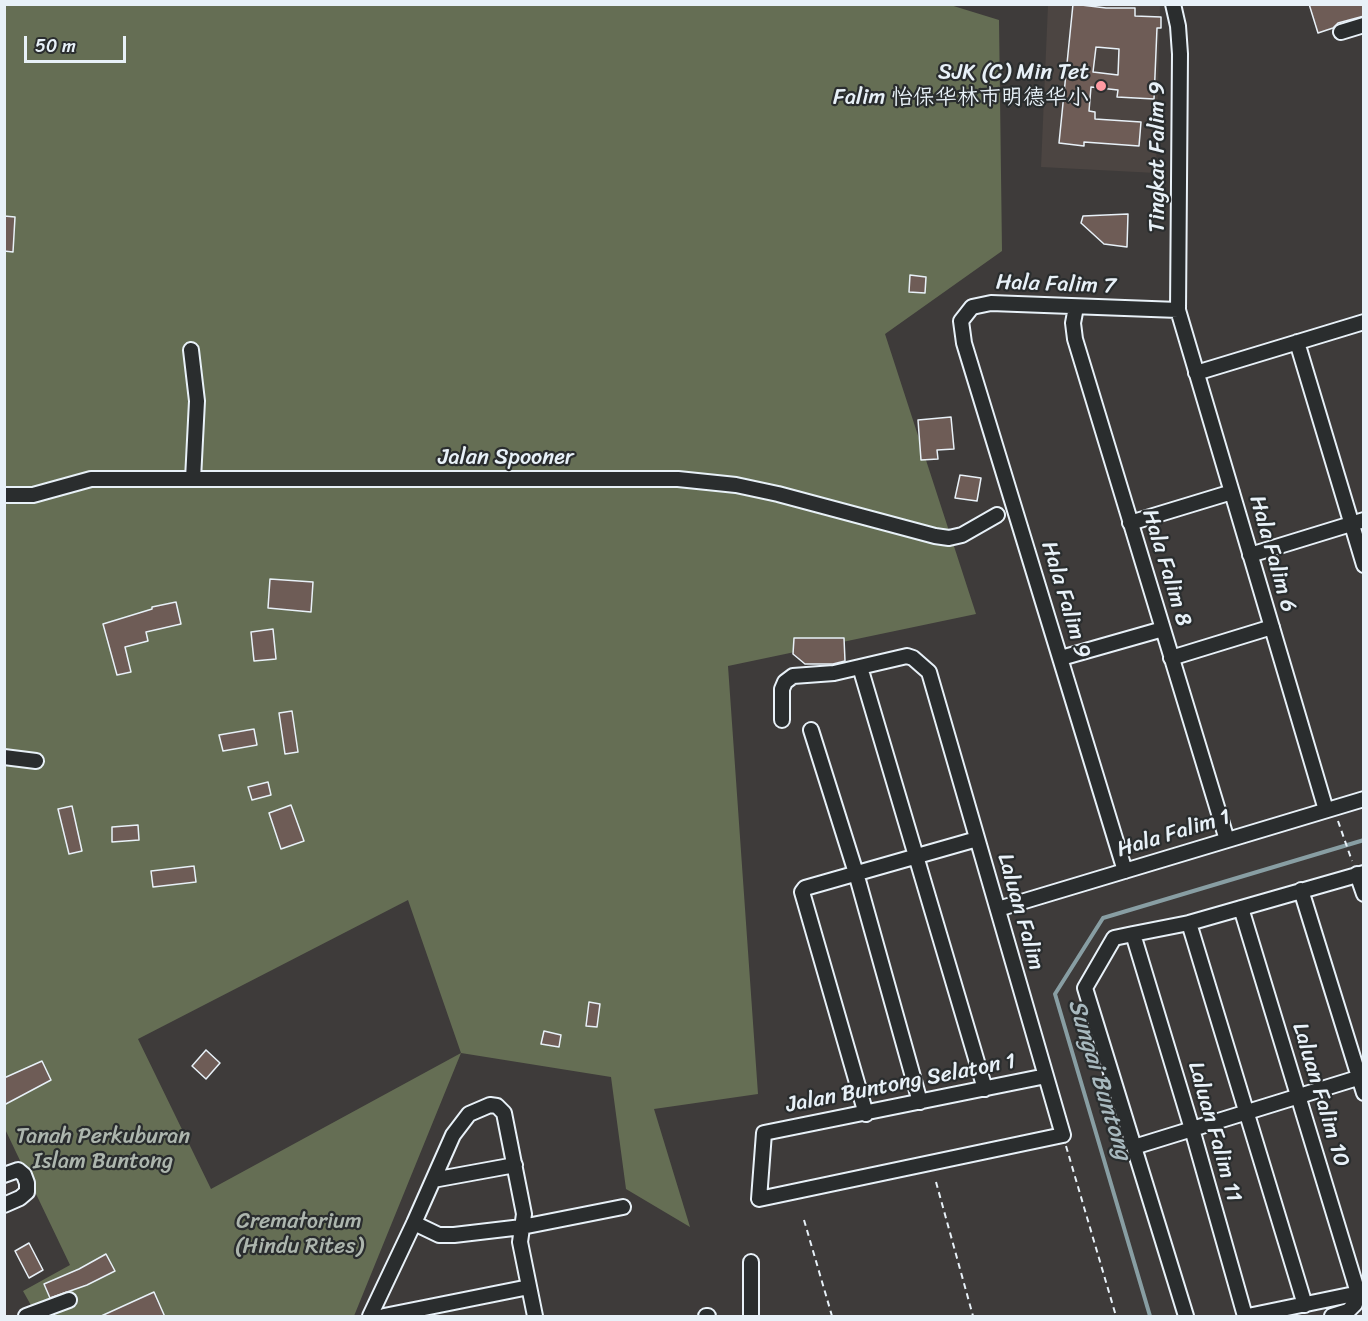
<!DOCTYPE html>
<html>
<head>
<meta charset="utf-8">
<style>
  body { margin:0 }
  #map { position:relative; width:1368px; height:1321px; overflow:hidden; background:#3e3b3a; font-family:Sriracha,sans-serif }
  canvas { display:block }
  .frame { position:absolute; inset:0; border:6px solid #e8f1f8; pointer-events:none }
  .scale { position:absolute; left:24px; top:36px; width:102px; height:27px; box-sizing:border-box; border:3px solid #e8f1f8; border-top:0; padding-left:8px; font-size:18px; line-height:21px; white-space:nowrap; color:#e8f1f8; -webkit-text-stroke:4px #2a2d2e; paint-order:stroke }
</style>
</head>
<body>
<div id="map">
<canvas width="1368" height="1321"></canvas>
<div class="frame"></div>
<div class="scale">50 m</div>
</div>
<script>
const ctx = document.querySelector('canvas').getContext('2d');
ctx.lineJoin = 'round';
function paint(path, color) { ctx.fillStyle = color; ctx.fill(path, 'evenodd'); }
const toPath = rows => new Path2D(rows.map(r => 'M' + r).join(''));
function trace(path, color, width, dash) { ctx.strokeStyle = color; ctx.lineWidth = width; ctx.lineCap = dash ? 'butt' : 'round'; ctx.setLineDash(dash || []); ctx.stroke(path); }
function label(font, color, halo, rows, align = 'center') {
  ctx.font = font + ' Sriracha,"LXGW WenKai TC",sans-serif'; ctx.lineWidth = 4.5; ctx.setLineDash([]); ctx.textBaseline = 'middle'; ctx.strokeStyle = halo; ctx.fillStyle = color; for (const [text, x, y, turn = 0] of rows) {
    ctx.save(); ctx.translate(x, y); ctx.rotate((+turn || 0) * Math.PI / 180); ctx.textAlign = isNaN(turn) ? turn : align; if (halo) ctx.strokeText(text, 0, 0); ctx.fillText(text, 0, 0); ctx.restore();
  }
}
paint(toPath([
  [1048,5,1160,5,1156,173,1041,167]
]), '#4c4542');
paint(toPath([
  [947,4,999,20,1002,251,885,334,976,614,728,666,758,1094,654,1109,690,1227,626,1189,611,1077,461,1053,354,1316,37,1316,23,1291,70,1265,4,1127,4,5],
  [408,900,461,1053,211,1189,138,1039]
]), '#656e54');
trace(toPath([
  [1150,1316,1055,994,1103,918,1364,840]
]), '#889ea3', 4);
const building = toPath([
  [1073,4,1106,8,1135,8,1135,16,1161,17,1161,28,1157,28,1154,99,1117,97,1118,90,1091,87,1089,111,1095,112,1095,119,1141,122,1139,146,1084,142,1084,146,1059,143,1073,4],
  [1096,47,1119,49,1118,75,1093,72,1096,47],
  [1309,4,1364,4,1364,16,1338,23,1333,28,1318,33,1309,4],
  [1128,214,1127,247,1104,244,1081,223,1083,216,1128,214],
  [4,216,15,217,13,252,4,251,4,216],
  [910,275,926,277,925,293,909,292,910,275],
  [951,417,954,449,937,450,938,459,921,460,918,420,951,417],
  [960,475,981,478,977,501,955,498,960,475],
  [270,579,313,582,311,612,268,608,270,579],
  [176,602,181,624,146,632,148,641,125,647,131,672,117,675,103,624,152,609,152,607,176,602],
  [273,629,276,659,254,661,251,632,273,629],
  [794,638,844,638,845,661,833,664,805,664,793,654,794,638],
  [292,711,298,752,285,754,279,713,292,711],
  [254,729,257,745,223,751,219,735,254,729],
  [268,782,271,795,252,800,248,787,268,782],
  [291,805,304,841,281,849,269,813,291,805],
  [72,806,82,851,69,854,58,809,72,806],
  [138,825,139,840,112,842,112,827,138,825],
  [194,866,196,882,153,887,151,871,194,866],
  [589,1002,600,1004,597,1027,586,1026,589,1002],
  [544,1031,561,1035,559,1047,541,1044,544,1031],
  [206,1050,220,1063,206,1079,192,1066,206,1050],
  [42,1061,51,1080,4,1105,4,1078,42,1061],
  [29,1243,43,1270,29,1278,15,1251,29,1243],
  [106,1254,115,1271,87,1285,50,1298,44,1284,79,1269,106,1254],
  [154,1292,165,1317,99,1317,154,1292]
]);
paint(building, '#6e5c56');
trace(building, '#e8f1f8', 1.5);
const minor = toPath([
  [1173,4,1178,26,1180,54,1178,310,1326,810],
  [1341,32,1364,25],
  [1076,307,1073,323,1075,339,1227,840],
  [1297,342,1364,565],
  [191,350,197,401,193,479],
  [1196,373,1364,322],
  [4,495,33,495,91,479,678,479,736,485,778,494,935,536,949,538,962,535,997,515],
  [1130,523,1232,492],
  [1250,555,1364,520],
  [1061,658,1163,629],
  [1171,658,1272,627],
  [860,667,985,1089],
  [782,720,782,689,785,682,793,676,834,673,907,656,913,658,929,672,1063,1135,759,1199,764,1133,1046,1076],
  [811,730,856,873,920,1102],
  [4,757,36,761],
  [1125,871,964,343,961,321,972,307,991,303,1178,310],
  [1357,874,1364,894],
  [1301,890,1364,1093],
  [1241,908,1358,1293,1355,1304,1348,1311,1332,1316],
  [998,909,1364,799],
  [1189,923,1305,1305],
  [1133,934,1114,938,1085,988,1186,1316],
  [866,1114,802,892,805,888,977,839],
  [1134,1147,1364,1076],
  [4,1175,18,1170,24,1175,27,1183,27,1192,20,1198,4,1205],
  [433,1180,515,1165],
  [414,1223,439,1235,454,1235,522,1227,623,1207],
  [751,1262,751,1316],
  [26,1316,69,1300],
  [370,1316,414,1223,453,1135,469,1114,490,1105,497,1106,504,1113,524,1214,520,1242,535,1316],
  [384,1316,529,1287],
  [706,1316,708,1316],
  [1245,1316,1192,1129,1133,934,1189,923,1364,873],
  [1248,1316,1364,1292]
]);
trace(minor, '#e8f1f8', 18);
trace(toPath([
  [1338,821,1352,861],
  [1066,1146,1116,1316],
  [936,1182,973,1316],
  [804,1220,832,1316]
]), '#e8f1f8', 2, [6, 4.5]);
trace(minor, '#2a2d2e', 14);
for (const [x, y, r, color] of [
  [1101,86,6,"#ff9aa2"]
]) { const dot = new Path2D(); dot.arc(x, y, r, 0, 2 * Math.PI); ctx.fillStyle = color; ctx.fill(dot); trace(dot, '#2a2d2e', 2); }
label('22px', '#e8f1f8', '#2a2d2e', [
  ["SJK (C) Min Tet",1089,73],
  ["Falim 怡保华林市明德华小",1089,98]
], 'right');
label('22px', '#e8f1f8', '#2a2d2e', [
  ["Tingkat Falim 9",1158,157,-90],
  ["Hala Falim 7",1056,285,2],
  ["Jalan Spooner",506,458],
  ["Hala Falim 6",1272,554,74],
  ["Hala Falim 8",1166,568,73],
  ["Hala Falim 9",1065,600,73],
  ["Hala Falim 1",1174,834,-17],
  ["Laluan Falim",1020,912,74],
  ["Jalan Buntong Selaton 1",901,1084,-11],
  ["Laluan Falim 10",1320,1095,73],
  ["Laluan Falim 11",1214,1132,74]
]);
label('22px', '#adb6ae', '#2a2d2e', [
  ["Tanah Perkuburan",103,1137],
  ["Islam Buntong",103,1162],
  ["Crematorium",299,1222],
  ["(Hindu Rites)",299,1247]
]);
label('italic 24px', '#a8b9bf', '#2a2d2e', [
  ["Sungai Buntong",1099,1080,73]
]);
</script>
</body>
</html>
